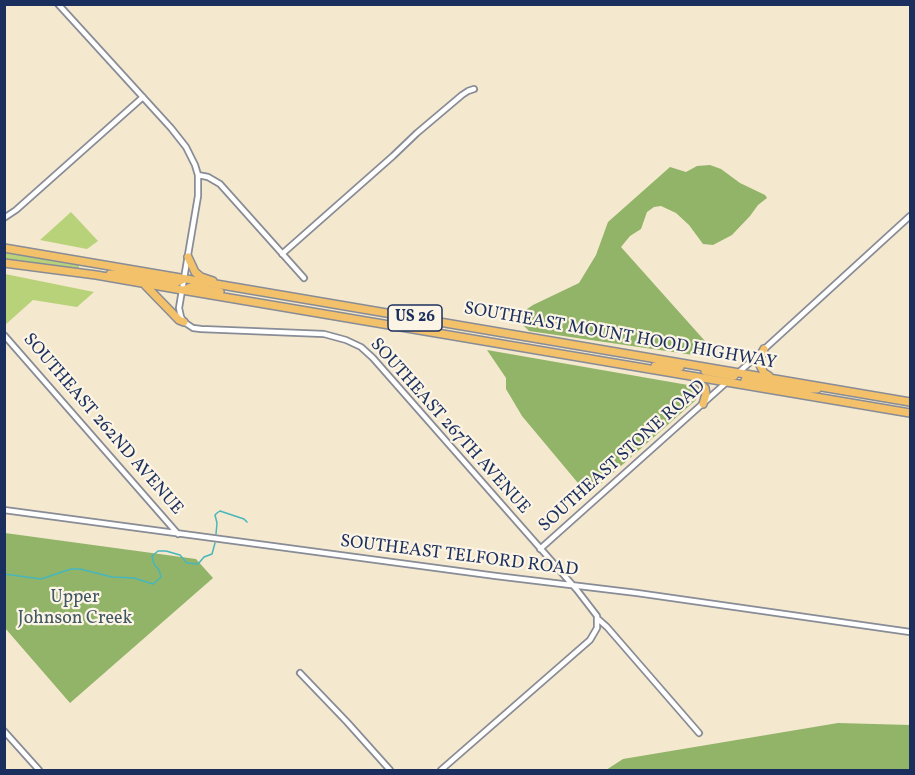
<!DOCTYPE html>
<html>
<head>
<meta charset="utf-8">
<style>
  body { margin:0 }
  #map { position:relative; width:915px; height:775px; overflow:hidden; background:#f4e8ce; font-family:Vollkorn,serif }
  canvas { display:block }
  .frame { position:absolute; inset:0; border:6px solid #1b2f5e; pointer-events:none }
</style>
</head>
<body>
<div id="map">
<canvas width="915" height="775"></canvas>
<div class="frame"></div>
</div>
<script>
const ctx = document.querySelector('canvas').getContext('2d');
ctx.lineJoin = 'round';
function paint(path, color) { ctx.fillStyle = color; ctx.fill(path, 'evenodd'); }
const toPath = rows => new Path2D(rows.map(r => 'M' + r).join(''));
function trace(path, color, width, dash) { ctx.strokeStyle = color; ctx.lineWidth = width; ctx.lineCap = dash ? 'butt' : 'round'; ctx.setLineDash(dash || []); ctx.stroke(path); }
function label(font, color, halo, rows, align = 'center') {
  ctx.font = font + ' Vollkorn,serif'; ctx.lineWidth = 4.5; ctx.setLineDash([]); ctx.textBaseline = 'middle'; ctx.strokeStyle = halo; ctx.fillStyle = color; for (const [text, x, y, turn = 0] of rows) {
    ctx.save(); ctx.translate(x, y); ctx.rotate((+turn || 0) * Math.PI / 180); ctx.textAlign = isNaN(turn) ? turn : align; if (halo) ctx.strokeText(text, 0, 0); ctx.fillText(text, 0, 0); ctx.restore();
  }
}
paint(toPath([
  [71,212,98,241,87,249,40,240],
  [5,252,79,265,79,269,5,259],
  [5,274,94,292,77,307,33,300,5,325]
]), '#b7d278');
paint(toPath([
  [710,165,721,169,740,183,765,195,767,198,758,205,750,216,732,235,713,245,703,244,689,225,676,213,661,206,654,207,647,212,641,229,630,236,621,247,721,359,529,331,515,317,533,305,579,283,596,255,608,222,670,167,686,172,697,166],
  [487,350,688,385,698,391,696,400,588,495,522,416,506,389,506,378],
  [5,533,196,559,213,578,70,703,5,628],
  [838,723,910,725,910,770,606,770,623,759]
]), '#91b468');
trace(toPath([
  [216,534,217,523,215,515,217,513,220,511,244,519,247,522],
  [4,574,41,579,71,569,80,569,112,577,134,578,153,584,161,577,159,570,154,564,152,556,158,551,166,551,180,555,187,563,198,564,204,557,212,554,215,543]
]), '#47b6bd', 1.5);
const minor = toPath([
  [58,4,171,128,186,147,195,165,198,175,198,196,179,308,181,317,184,322,193,328,201,329,324,334,346,340,361,347,373,358,497,499,577,590,597,616,597,628,590,640,441,770],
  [198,175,208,177,220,184,304,278],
  [4,218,16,210,143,97],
  [282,254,393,156,417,133,462,95,468,91,474,89],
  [4,335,178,534],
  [737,374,910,216],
  [4,510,496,576,637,593,910,632],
  [540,549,728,381],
  [598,619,607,627,699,733],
  [300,673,347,722,390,770],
  [4,731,39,770]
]);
const highway = toPath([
  [4,248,910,402],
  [188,257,195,272,201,277,213,281],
  [4,263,96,275,182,290,910,413],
  [110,274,124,274,175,283,182,280],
  [145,285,179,320,184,322],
  [184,290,191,287,220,292],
  [764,349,759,360,759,363,764,373,769,376],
  [655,366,680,367],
  [705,371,734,376],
  [693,377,705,388,706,394,703,404],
  [745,380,799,389,817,389]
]);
trace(minor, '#888c96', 8);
trace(highway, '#888c96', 10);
trace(minor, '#fff', 4.5);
trace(highway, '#f4c16b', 7);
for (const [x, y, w] of [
  [415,318,54]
]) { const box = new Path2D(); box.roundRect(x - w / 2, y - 13, w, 26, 4.5); ctx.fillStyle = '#fcf5e5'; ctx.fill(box); trace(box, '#1b2f5e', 1.5); }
label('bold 16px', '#1b2f5e', null, [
  ["US 26",415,318]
]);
label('18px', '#1b2f5e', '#fcf5e5', [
  ["SOUTHEAST MOUNT HOOD HIGHWAY",620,337,10],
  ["SOUTHEAST 262ND AVENUE",102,425,49],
  ["SOUTHEAST 267TH AVENUE",449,427,48],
  ["SOUTHEAST STONE ROAD",623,457,-42],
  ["SOUTHEAST TELFORD ROAD",459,557,7]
]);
label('18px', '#425864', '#fcf5e5', [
  ["Upper",75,599],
  ["Johnson Creek",75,620]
]);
</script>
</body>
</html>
